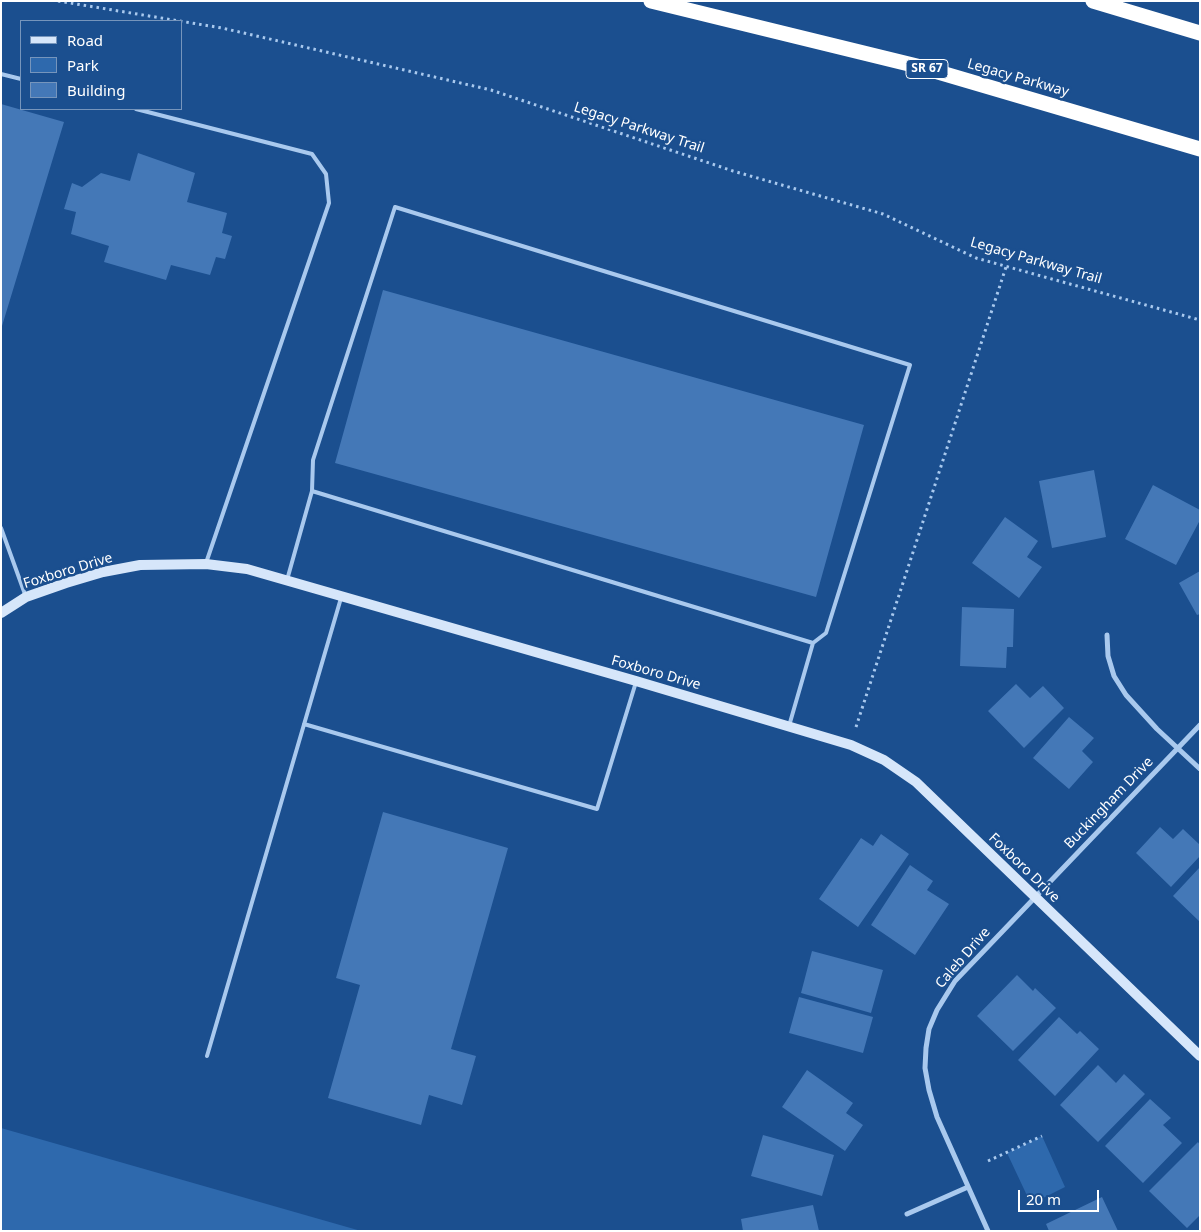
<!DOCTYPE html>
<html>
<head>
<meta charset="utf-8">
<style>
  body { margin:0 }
  #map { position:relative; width:1201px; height:1232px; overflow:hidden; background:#1b4f8f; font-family:"Noto Sans",sans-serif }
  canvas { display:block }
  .frame { position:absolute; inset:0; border:2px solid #fff; pointer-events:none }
  .legend { position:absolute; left:20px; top:20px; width:162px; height:90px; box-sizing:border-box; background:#1b4f8f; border:1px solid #7695bc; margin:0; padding:6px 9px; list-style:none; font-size:15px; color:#fff }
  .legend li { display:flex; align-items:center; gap:10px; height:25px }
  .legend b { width:25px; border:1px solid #7695bc }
  .scale { position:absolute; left:1018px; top:1190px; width:81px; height:22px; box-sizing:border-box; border:2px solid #fff; border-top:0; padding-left:6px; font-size:15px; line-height:18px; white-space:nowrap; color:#fff; -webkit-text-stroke:4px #1b4f8f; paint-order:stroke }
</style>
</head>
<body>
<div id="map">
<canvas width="1201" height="1232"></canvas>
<div class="frame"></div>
<ul class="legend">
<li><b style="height:6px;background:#d6e6fa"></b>Road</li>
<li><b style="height:14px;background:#2e69ad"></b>Park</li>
<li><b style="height:14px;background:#4478b7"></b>Building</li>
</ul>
<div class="scale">20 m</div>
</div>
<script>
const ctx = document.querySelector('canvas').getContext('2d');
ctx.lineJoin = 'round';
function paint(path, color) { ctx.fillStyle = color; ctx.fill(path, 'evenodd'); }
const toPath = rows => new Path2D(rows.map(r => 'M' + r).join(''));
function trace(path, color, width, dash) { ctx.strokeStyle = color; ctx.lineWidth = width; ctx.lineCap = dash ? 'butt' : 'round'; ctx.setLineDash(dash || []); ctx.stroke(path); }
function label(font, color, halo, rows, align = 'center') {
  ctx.font = font + ' "Noto Sans",sans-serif'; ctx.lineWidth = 5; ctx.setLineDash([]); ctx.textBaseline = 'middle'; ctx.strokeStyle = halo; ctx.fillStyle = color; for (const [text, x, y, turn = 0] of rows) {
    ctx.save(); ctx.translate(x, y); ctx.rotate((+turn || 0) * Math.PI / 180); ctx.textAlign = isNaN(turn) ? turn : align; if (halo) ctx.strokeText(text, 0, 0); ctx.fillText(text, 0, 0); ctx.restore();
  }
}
paint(toPath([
  [1,1128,361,1231,1,1231],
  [1042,1136,1065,1187,1031,1204,1007,1153]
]), '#2e69ad');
paint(toPath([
  [1,104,64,122,2,326,1,326],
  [138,153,195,173,187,202,227,213,222,233,232,236,225,259,216,257,210,275,171,265,166,280,104,262,109,246,71,234,76,212,64,209,72,183,82,187,101,173,130,181],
  [383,290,864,425,816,597,335,463],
  [1094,470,1106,537,1052,548,1039,481],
  [1153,485,1200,510,1200,520,1176,565,1125,539],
  [1005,517,1038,541,1027,557,1042,567,1019,598,972,563],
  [1200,571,1200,614,1197,615,1179,583],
  [962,607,1014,609,1013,647,1007,647,1006,668,960,666],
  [1016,684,1030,698,1043,686,1064,708,1024,748,988,711],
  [1069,717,1094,738,1082,751,1093,762,1069,789,1033,758],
  [383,812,508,848,451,1049,476,1056,462,1105,429,1095,421,1125,328,1098,360,985,336,978],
  [1160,827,1173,839,1183,829,1200,845,1200,856,1171,887,1136,853],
  [881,834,909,854,858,927,819,899,861,838,873,846],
  [910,865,933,881,927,890,949,904,915,955,871,925],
  [1200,867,1200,922,1173,896],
  [812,951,883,970,871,1013,801,993],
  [1017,975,1033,991,1035,988,1056,1008,1013,1051,977,1016],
  [799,997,873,1017,863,1053,789,1033],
  [1059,1017,1077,1034,1080,1031,1099,1049,1055,1096,1018,1060],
  [1098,1065,1116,1083,1124,1074,1145,1094,1098,1142,1060,1105],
  [807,1070,853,1103,846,1113,863,1125,845,1151,782,1107],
  [1150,1099,1171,1118,1163,1125,1182,1143,1143,1183,1105,1146],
  [763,1135,834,1155,822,1196,751,1176],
  [1198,1142,1200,1145,1200,1215,1187,1228,1149,1191],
  [1102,1197,1118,1231,1049,1231,1046,1224],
  [813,1205,819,1231,743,1231,741,1219]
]), '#4478b7');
trace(toPath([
  [58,1,222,28,491,90,733,171,883,214,976,258,1200,320],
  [856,727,1006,267],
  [988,1161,1042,1136]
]), '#a9c9ee', 3, [2.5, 4]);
trace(toPath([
  [1,74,21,79],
  [136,109,312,154,326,174,329,203,206,563],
  [312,491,813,643],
  [1,528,26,597],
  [287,580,312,491,313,460,395,207,910,365,826,633,813,643,789,726],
  [304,724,597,809,636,682],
  [207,1056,341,598]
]), '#a9c9ee', 4);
trace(toPath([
  [1107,635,1108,656,1114,676,1126,695,1157,729,1200,769],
  [907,1214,968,1187],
  [988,1231,937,1117,929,1090,925,1068,926,1048,929,1029,937,1010,955,981,1200,725]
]), '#a9c9ee', 5);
trace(toPath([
  [1,613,26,597,66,583,103,572,140,565,206,564,247,569,636,681,851,745,884,760,916,782,1200,1056]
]), '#d6e6fa', 10);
trace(toPath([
  [651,1,921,67,1200,149],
  [1093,1,1200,33]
]), '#fff', 15);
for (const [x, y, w] of [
  [927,69,42]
]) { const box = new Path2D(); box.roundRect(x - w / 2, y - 9.5, w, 19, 4); ctx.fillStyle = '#1b4f8f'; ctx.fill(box); trace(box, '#fff', 1); }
label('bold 12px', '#fff', null, [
  ["SR 67",927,69]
]);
label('14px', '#fff', '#1b4f8f', [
  ["Legacy Parkway",1018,78,16],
  ["Legacy Parkway Trail",639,128,18],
  ["Legacy Parkway Trail",1036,261,16],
  ["Foxboro Drive",68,571,-17],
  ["Foxboro Drive",656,673,16],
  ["Buckingham Drive",1109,803,-46],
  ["Foxboro Drive",1024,868,44],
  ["Caleb Drive",963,958,-49]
]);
</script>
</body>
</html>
